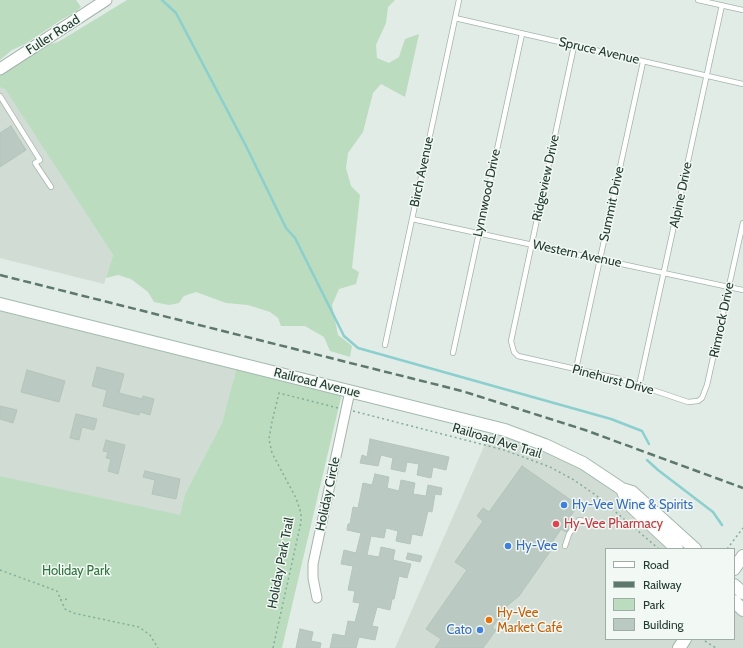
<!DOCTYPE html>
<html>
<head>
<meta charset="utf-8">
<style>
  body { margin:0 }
  #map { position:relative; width:743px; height:648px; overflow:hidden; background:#e2ece6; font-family:Cabin,sans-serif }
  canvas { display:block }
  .legend { position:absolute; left:605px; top:548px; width:130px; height:92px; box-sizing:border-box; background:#f2f8f4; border:1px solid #9fada6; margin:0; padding:5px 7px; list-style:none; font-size:12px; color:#223c31 }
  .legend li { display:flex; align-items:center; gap:8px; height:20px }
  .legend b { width:20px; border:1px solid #9fada6 }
</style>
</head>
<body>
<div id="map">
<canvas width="743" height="648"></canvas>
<ul class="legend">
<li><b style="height:5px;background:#fff"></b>Road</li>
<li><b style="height:5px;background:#5d786c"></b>Railway</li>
<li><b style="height:11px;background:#bbdcbe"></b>Park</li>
<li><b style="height:11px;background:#bac9c1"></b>Building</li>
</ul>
</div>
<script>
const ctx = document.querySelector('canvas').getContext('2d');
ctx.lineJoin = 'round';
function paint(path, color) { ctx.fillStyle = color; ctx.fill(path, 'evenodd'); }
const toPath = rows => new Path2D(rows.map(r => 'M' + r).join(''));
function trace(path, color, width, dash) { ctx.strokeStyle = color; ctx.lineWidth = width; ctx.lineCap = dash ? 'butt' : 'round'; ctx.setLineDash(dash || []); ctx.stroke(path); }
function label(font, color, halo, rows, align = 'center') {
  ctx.font = font + ' Cabin,sans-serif'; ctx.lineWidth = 3; ctx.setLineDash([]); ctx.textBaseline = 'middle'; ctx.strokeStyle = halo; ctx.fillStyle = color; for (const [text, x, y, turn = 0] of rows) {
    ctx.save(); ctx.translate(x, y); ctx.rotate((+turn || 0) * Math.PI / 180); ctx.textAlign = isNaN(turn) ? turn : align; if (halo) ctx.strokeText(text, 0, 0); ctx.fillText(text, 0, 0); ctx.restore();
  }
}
paint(toPath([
  [0,81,113,255,104,284,0,258],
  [0,303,238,363,222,423,185,494,180,516,0,476],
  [493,426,505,430,622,489,677,549,606,549,606,639,734,639,734,601,743,610,743,648,395,648]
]), '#d0dcd4');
paint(toPath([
  [0,0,76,0,81,7,76,12,61,20,25,44,12,50,0,60],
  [127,0,395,0,388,7,386,23,376,45,377,58,389,63,399,57,405,39,419,34,405,97,381,84,373,93,363,132,348,153,346,168,351,186,360,195,352,268,359,272,356,284,339,289,332,305,338,335,352,346,350,357,330,351,324,337,305,326,281,326,278,318,270,312,248,305,226,303,196,292,184,296,179,303,169,305,154,302,148,292,131,279,118,275,106,278,113,255,5,89,0,87,0,73,43,46,58,42],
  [238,363,343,389,282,648,0,648,0,476,180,515,185,494,222,423]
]), '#bbdcbe');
trace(toPath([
  [162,0,176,13,246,146,286,228,295,238,344,336,358,348,611,419,642,431,649,444],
  [647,460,658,470,713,512,722,525]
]), '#8bcfce', 2.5);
const building = toPath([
  [11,126,26,150,0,167,0,133,11,126],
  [97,367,124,374,119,393,142,399,143,396,154,399,150,415,140,412,139,415,103,406,107,390,92,386,97,367],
  [27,370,65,381,59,402,21,392,27,370],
  [0,406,17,410,13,423,0,419,0,406],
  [76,414,97,419,94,430,82,427,79,440,70,438,76,414],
  [370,439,449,457,446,470,433,467,431,478,417,475,419,464,407,462,405,472,391,469,393,458,381,455,378,466,360,463,362,455,367,457,370,439],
  [106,440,125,445,118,474,108,471,111,459,106,458,108,452,103,451,106,440],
  [522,466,578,505,568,520,572,523,566,532,561,529,553,541,554,542,549,553,519,596,508,605,492,628,496,630,483,648,435,648,441,639,426,629,467,570,455,562,483,521,477,516,483,508,489,512,522,466],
  [145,471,180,479,176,499,152,494,155,480,143,477,145,471],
  [375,474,389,477,387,488,399,491,401,480,415,483,413,494,426,496,428,485,442,488,441,495,435,494,432,512,428,511,422,536,412,534,410,544,396,541,398,531,386,528,384,538,371,536,367,555,379,557,381,547,395,550,393,560,411,564,407,578,399,576,394,599,392,599,390,610,377,607,372,626,378,627,375,640,359,637,356,648,330,648,333,634,345,636,348,621,355,622,360,603,353,602,355,591,348,590,353,566,341,564,344,550,356,553,361,533,347,530,348,524,350,524,353,507,358,508,363,483,372,485,375,474],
  [408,553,422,556,420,562,406,559,408,553],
  [300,629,313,632,311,641,321,643,320,648,296,648,300,629]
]);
paint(building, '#bac9c1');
trace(building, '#b4c5bb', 1);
const service = toPath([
  [698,0,743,10],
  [455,18,743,84],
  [574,46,511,341,514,352,518,356,620,379,688,402,698,401,702,398,707,385,743,223],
  [0,96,40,160,35,163,51,187],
  [412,219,743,290],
  [385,345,459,0],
  [453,353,522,34],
  [576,369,643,62],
  [639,386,722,5],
  [565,546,569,534,579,520,593,523]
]);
const minor = toPath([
  [317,598,313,578,313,564,350,391]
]);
const tertiary = toPath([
  [0,69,106,0]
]);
const secondary = toPath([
  [0,304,505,430,545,445,583,463,622,489,632,492,695,549],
  [622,489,626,499,632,507,677,549],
  [734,569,743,556],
  [734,585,743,593],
  [734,601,743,610],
  [679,648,685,639]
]);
trace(service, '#a5b4ac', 6);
trace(minor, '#a5b4ac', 11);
trace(tertiary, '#a5b4ac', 13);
trace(secondary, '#a3baae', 14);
trace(toPath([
  [353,411,504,450,550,467,574,480,597,496,659,549],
  [727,549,743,528],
  [0,570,57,591,65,609,73,613,139,627,150,635,158,648],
  [60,600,70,599],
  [705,641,716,648],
  [273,648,301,522,301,513,296,498,272,453,269,439,272,422,279,393,338,408]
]), '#83ae99', 1.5, [2, 3]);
trace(service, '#fff', 4.5);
trace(minor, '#fff', 9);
trace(tertiary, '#fff', 11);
trace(secondary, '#fff', 12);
trace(toPath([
  [0,275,462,391,585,430,743,488]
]), '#5d786c', 2.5, [8, 4]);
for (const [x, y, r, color] of [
  [564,505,4,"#3f7fe0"],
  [556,524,4,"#e0444e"],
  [508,546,4,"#3f7fe0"],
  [489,620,4,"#e8710a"],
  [480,630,4,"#3f7fe0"]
]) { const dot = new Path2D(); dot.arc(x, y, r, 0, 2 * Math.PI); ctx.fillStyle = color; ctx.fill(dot); trace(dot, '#f2f8f4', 1.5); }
label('13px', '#223c31', '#f2f8f4', [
  ["Fuller Road",53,35,-33],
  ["Spruce Avenue",599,51,13],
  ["Birch Avenue",422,172,-78],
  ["Ridgeview Drive",546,178,-78],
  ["Lynnwood Drive",487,193,-78],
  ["Alpine Drive",681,195,-78],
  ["Summit Drive",612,204,-78],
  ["Western Avenue",577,254,12],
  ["Rimrock Drive",722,320,-78],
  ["Pinehurst Drive",613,380,15],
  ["Railroad Avenue",317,383,14],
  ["Railroad Ave Trail",497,441,17],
  ["Holiday Circle",328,494,-78],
  ["Holiday Park Trail",281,563,-79]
]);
label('13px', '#366cbe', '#f2f8f4', [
  ["Hy-Vee Wine & Spirits",572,505],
  ["Hy-Vee",516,546],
  ["Cato",472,630,"right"]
], 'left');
label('13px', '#be3a42', '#f2f8f4', [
  ["Hy-Vee Pharmacy",564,524]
], 'left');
label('13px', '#2e723c', '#f2f8f4', [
  ["Holiday Park",76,571]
]);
label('13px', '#c56008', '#f2f8f4', [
  ["Hy-Vee",497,613],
  ["Market Café",497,628]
], 'left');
</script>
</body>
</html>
